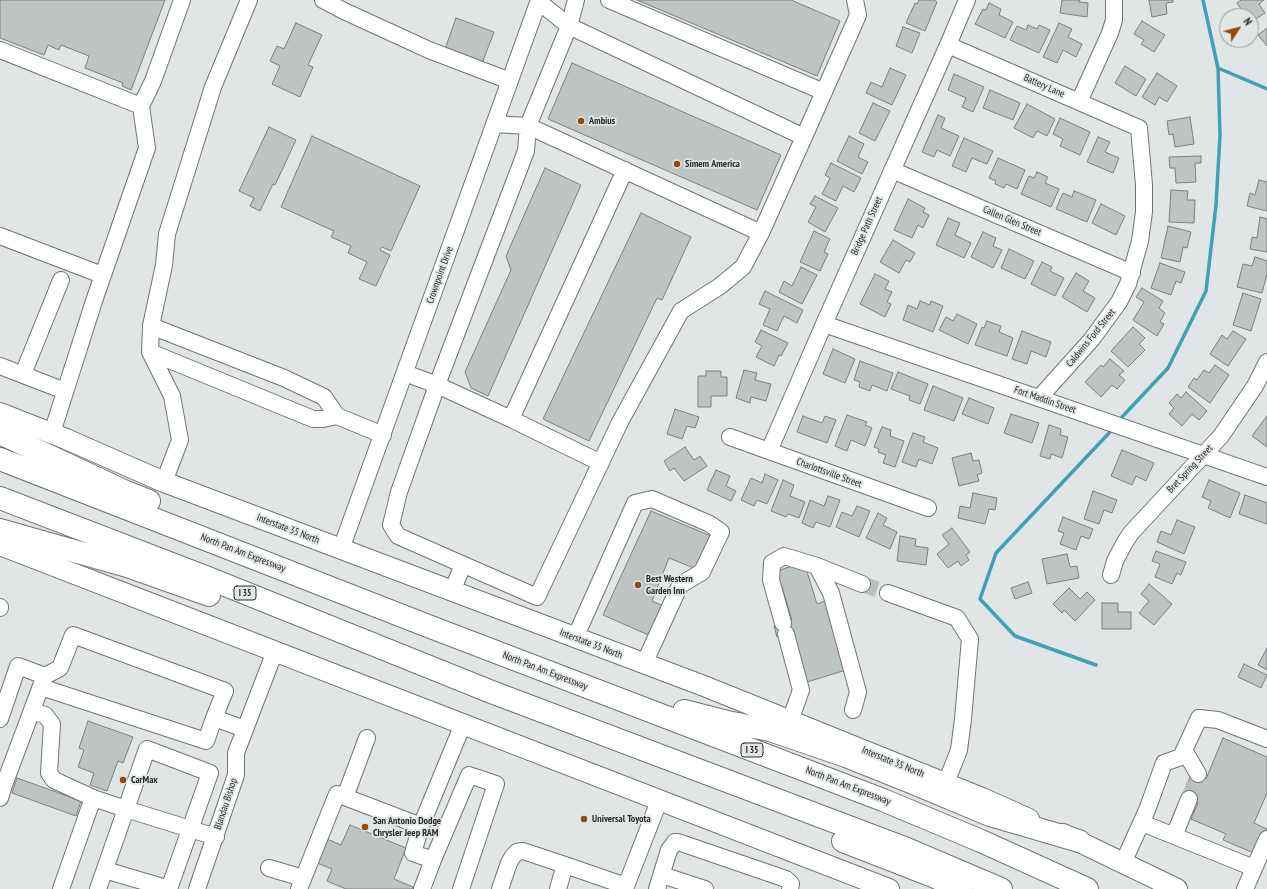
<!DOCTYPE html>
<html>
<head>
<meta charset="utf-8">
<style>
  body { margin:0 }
  #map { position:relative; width:1267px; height:889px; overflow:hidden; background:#e1e5e6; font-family:"PT Sans Narrow",sans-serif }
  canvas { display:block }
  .north { position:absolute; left:1219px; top:8px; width:40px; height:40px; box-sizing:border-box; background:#e1e5e6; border:1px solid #97999a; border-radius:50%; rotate:54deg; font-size:11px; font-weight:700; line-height:16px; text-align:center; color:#272829 }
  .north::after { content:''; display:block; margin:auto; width:14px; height:18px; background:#8c4b17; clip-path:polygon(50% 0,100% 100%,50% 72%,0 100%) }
</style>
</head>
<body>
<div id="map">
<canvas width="1267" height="889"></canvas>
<div class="north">N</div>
</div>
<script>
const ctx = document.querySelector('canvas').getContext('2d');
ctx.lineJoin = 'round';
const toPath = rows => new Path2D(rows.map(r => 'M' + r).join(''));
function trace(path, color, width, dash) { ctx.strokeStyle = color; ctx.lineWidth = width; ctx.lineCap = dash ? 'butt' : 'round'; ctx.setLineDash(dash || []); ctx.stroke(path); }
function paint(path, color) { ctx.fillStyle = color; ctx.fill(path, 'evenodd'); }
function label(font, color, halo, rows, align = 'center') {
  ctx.font = font + ' "PT Sans Narrow",sans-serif'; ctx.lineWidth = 3.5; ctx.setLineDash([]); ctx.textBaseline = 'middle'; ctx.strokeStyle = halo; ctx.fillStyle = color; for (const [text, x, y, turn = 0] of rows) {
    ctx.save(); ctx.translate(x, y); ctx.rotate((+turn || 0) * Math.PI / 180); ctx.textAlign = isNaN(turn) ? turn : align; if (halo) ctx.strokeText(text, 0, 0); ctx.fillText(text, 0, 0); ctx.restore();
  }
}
trace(toPath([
  [1203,0,1218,68,1267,89],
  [1122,417,1168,368,1206,291,1216,205,1220,135,1218,68],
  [1096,665,1015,636,980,599,996,553,1110,432]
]), '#3ea1b4', 3.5);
const building = toPath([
  [0,0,165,0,131,90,122,86,123,83,85,68,89,56,61,45,59,50,48,45,44,55,0,38,0,0],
  [637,0,791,0,840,21,817,76,637,0],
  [919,0,934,0,937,2,925,31,906,23,915,3,917,4,919,0],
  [1062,0,1080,0,1079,2,1088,3,1087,17,1060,13,1062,0],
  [1149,0,1173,0,1173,2,1166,3,1167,14,1152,17,1149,0],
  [1241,0,1264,0,1259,4,1265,13,1251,22,1251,16,1246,16,1237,3,1241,0],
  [989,3,1001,9,999,15,1013,22,1005,38,975,24,983,9,986,10,989,3],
  [456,18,494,32,481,66,444,52,456,18],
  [1142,21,1165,35,1154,52,1141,44,1144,40,1134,34,1142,21],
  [296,23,322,35,308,65,313,67,300,97,272,84,280,66,270,61,277,46,284,49,296,23],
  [1059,23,1072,29,1068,37,1082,44,1076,57,1063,50,1057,63,1043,57,1059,23],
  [1028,25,1037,29,1039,25,1050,30,1039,53,1010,40,1017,26,1026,30,1028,25],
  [903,27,920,33,912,53,896,46,903,27],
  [1267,28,1267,46,1258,35,1267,28],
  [572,63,781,155,757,210,548,119,572,63],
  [1125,66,1146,79,1136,96,1115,83,1125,66],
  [890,68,906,75,892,105,866,93,871,82,882,87,890,68],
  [1157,73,1177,86,1167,102,1159,97,1155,105,1142,97,1157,73],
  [954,74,984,87,973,112,962,107,966,98,948,90,954,74],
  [990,90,1020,103,1013,120,983,108,990,90],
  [873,103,890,111,875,141,859,133,873,103],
  [1027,104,1055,119,1047,136,1037,131,1033,138,1014,128,1027,104],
  [938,115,945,118,941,128,959,136,950,156,937,150,934,157,922,152,938,115],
  [1190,117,1194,144,1175,147,1173,134,1169,135,1167,121,1190,117],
  [1060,118,1090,132,1080,155,1060,146,1063,139,1053,134,1060,118],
  [269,127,296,140,275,185,273,184,260,211,250,206,254,198,239,191,269,127],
  [312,136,420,186,391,251,382,247,380,250,390,255,376,286,359,279,367,262,348,253,351,246,331,237,334,231,281,207,312,136],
  [849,136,864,144,858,157,868,162,862,174,837,161,849,136],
  [1098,137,1110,142,1105,152,1119,158,1113,173,1087,162,1098,137],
  [964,138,993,151,987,164,972,158,966,172,952,166,964,138],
  [1201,156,1201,163,1195,163,1196,182,1176,183,1175,168,1170,168,1169,157,1201,156],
  [998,158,1025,170,1017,189,1006,184,1004,188,995,184,996,181,989,178,998,158],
  [831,163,861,178,854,192,843,186,836,201,822,194,830,178,825,175,831,163],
  [545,168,581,185,488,396,471,388,465,372,511,270,506,256,545,168],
  [1037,172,1048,177,1045,183,1059,189,1051,207,1021,194,1029,176,1034,178,1037,172],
  [1259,180,1267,182,1267,211,1247,206,1250,193,1255,195,1259,180],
  [1171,190,1188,191,1187,200,1195,200,1194,223,1169,222,1171,190],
  [1074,191,1096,200,1087,222,1056,209,1063,193,1072,197,1074,191],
  [815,196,838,208,825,232,808,222,816,207,810,204,815,196],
  [908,199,925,208,923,212,929,215,923,228,918,225,912,238,894,230,908,199],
  [1101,204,1125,216,1116,235,1092,223,1101,204],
  [641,213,691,237,662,300,657,298,589,441,543,419,641,213],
  [1260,217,1267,219,1267,252,1250,249,1252,237,1257,238,1260,217],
  [948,218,960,223,955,235,971,243,964,258,936,245,948,218],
  [1168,226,1191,232,1187,248,1183,247,1180,262,1161,258,1168,226],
  [814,231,830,239,824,252,828,254,820,271,800,262,814,231],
  [983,232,996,238,993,246,1002,250,993,268,971,257,983,232],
  [893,240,915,253,910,262,906,260,899,273,880,262,893,240],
  [1009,249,1034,261,1025,279,1001,268,1009,249],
  [1255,257,1267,261,1267,274,1262,293,1237,287,1243,264,1252,266,1255,257],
  [1042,262,1052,267,1050,271,1064,278,1055,296,1031,284,1042,262],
  [1160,263,1185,272,1181,283,1176,281,1171,295,1151,288,1160,263],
  [801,267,817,275,802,304,779,292,784,281,792,286,801,267],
  [1076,273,1089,281,1083,291,1095,298,1087,312,1062,297,1076,273],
  [875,274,889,281,885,289,892,292,887,302,891,304,885,317,860,304,875,274],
  [1142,288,1163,301,1159,308,1165,313,1160,322,1164,324,1157,336,1133,320,1144,302,1136,297,1142,288],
  [765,291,803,310,797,323,784,316,777,331,763,325,770,309,759,304,765,291],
  [1243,293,1261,299,1251,331,1233,325,1243,293],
  [920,301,930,305,931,301,943,306,933,332,903,320,908,305,917,309,920,301],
  [957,314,977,324,968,344,939,330,946,317,953,321,957,314],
  [987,321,1001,326,999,332,1013,338,1007,356,975,345,982,327,984,328,987,321],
  [1133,327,1145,338,1139,344,1145,350,1128,367,1111,351,1133,327],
  [761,330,788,343,781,356,779,355,774,366,756,357,762,346,755,342,761,330],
  [1022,331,1051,342,1046,357,1031,351,1027,364,1012,359,1022,331],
  [1233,331,1246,339,1228,366,1210,354,1222,335,1227,339,1233,331],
  [833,349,855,359,845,383,823,374,833,349],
  [1110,359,1124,371,1119,375,1125,380,1117,389,1112,385,1101,397,1085,382,1101,365,1103,367,1110,359],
  [860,361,893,373,887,391,872,385,870,391,859,387,860,382,854,380,860,361],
  [1215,365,1229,375,1210,403,1188,387,1194,378,1197,380,1204,370,1209,373,1215,365],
  [744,370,757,373,755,380,771,384,766,401,751,397,750,403,736,398,744,370],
  [706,371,721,371,721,377,727,377,727,396,711,396,711,407,698,407,698,376,706,376,706,371],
  [898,372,928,384,920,404,909,400,910,396,891,389,898,372],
  [933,386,963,398,954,421,924,410,933,386],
  [1186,392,1207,411,1199,420,1192,414,1182,426,1169,414,1174,408,1169,403,1177,394,1181,398,1186,392],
  [969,398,994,408,988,424,962,414,969,398],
  [675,409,699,417,695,428,687,426,682,439,667,434,675,409],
  [1011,414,1039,423,1032,443,1004,433,1011,414],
  [847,415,867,422,865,425,872,428,865,446,851,440,847,451,835,446,847,415],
  [803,416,822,423,825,416,836,420,827,443,797,432,803,416],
  [1267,416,1267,447,1252,436,1267,416],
  [1049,425,1061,429,1060,435,1068,437,1062,458,1051,454,1050,459,1040,456,1049,425],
  [882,427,891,430,890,436,904,441,895,467,883,463,886,455,878,452,879,449,874,447,882,427],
  [913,433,925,437,923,442,938,448,932,464,919,459,916,467,902,462,913,433],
  [685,447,694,460,700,456,707,466,684,481,674,468,670,471,664,461,685,447],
  [1122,450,1154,463,1146,481,1136,476,1132,485,1111,476,1122,450],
  [971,453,973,461,979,460,982,473,977,475,979,481,959,486,952,458,971,453],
  [716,470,730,476,726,486,736,491,731,501,707,490,716,470],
  [765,474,778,480,767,504,757,500,754,506,741,500,751,478,762,483,765,474],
  [783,480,794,485,790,496,805,502,799,518,788,514,786,517,771,511,783,480],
  [1209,480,1240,493,1230,518,1208,508,1211,501,1202,497,1209,480],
  [1093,491,1117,500,1112,513,1104,510,1099,524,1084,519,1093,491],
  [973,493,997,498,995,510,989,509,985,524,958,518,960,506,970,508,973,493],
  [1245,495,1267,503,1267,524,1239,514,1245,495],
  [828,496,840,500,830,527,816,522,813,528,802,523,810,500,824,506,828,496],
  [857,506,870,511,859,537,836,527,842,512,852,516,857,506],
  [651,511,711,536,696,569,669,558,652,601,666,607,653,637,603,615,651,511],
  [878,513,887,518,883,525,897,532,890,549,866,538,878,513],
  [1063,517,1093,529,1089,539,1081,536,1076,550,1060,544,1064,533,1058,531,1063,517],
  [1177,520,1195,527,1184,554,1157,542,1161,531,1171,535,1177,520],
  [952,528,970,552,966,555,969,560,961,566,958,561,948,568,937,554,949,544,942,535,952,528],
  [900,536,916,539,915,546,928,548,926,565,897,561,900,536],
  [1156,551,1186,562,1181,575,1177,573,1172,584,1155,577,1160,564,1152,561,1156,551],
  [1067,554,1070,567,1077,566,1079,578,1047,584,1042,559,1067,554],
  [804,562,817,604,825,601,846,670,807,682,791,632,777,637,774,626,792,620,777,571,804,562],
  [1028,582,1032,593,1015,599,1011,588,1028,582],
  [1149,584,1172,604,1154,625,1139,613,1149,601,1141,594,1149,584],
  [1069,588,1080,599,1087,592,1095,600,1075,621,1064,610,1062,613,1053,604,1069,588],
  [1102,603,1118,603,1118,612,1131,612,1131,629,1102,629,1102,603],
  [1267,648,1267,670,1258,665,1267,648],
  [1244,664,1267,675,1261,688,1238,677,1244,664],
  [88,721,133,737,123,763,118,761,107,791,90,785,94,773,78,767,84,750,79,748,88,721],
  [1223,738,1267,757,1267,793,1254,823,1267,829,1256,854,1223,840,1226,834,1191,819,1198,803,1182,796,1192,773,1206,779,1223,738],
  [17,778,81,801,76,816,12,793,17,778],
  [350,825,406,848,394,879,413,887,412,889,346,889,327,881,332,869,317,863,327,839,341,845,350,825]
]);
paint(building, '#bec3c3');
trace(building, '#7b7f80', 1);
trace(toPath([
  [862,584,888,593],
  [1189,799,1198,774]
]), '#bcbfc0', 16, [16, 8]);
const minor = toPath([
  [323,0,344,11,429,50,510,81],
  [576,0,569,26,804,137,761,233,528,126,526,151,440,377,399,492,391,525,398,536,537,597,620,422,681,311,720,286,743,267,761,233],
  [609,0,824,92],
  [948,45,1139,128,1144,185,1144,212,1140,241,1128,284,1119,302,1092,339,1039,398],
  [0,50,141,106],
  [1079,102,1110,33,1114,20,1114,0],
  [494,124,528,126,569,26,539,2],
  [804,137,858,15,855,0],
  [892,170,1132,273],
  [0,236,102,275],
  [824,324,1267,477],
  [151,326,284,378,324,397,337,416],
  [150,352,313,419,323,419,337,416,383,435],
  [0,366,65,391],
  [405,373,437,385,511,419,625,170],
  [23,374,61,280],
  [511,419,601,463],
  [52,433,94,301,147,148,141,106,153,81,182,0],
  [730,437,928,508],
  [769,451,824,324,948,45,967,0],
  [164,482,180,440,172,396,150,352,151,326,164,265,167,234,213,87,249,0],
  [341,549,539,0],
  [817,566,831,593,858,692,853,710],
  [1111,575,1115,561,1125,542,1131,533,1221,436,1255,386,1267,362],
  [452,591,463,565],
  [888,593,957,618,970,639,963,719,959,750,946,783],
  [0,607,0,608],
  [783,623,771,580,772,563,784,556,817,566,862,584],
  [786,634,801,690,790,721],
  [575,638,635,503,652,499,710,524,721,532,702,572,680,585,644,664],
  [41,687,206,741,214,718],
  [32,711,45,715,52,724,49,773,54,780,93,798],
  [0,719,18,666,45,676,60,668,73,635,225,691,214,718,245,729],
  [1184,750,1198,774],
  [0,783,4,785,0,798],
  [4,785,44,678],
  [345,797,367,738],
  [1142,823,1254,868],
  [421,826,413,853,433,860],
  [1174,836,1189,799],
  [1123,863,1147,810,1164,763,1181,757,1199,718,1218,720,1267,739],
  [269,868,303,878],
  [105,870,169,889],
  [662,875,705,889],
  [61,889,93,798,126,809,147,749,210,773,169,889],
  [98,889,126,809,216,837],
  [197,889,236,775,236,753,275,651],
  [299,889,337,794,421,826,463,724],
  [422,889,433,860,469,775,496,784,461,889],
  [500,889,509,863,513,856,517,852,523,851,565,865],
  [558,889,565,865,626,886,659,801],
  [657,889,669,850,675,842,678,842,786,879,791,884,790,889],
  [1245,889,1267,839]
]);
const major = toPath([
  [0,413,66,439,164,482,704,686,982,798,1029,819],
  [0,545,889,889],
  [1063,834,1177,889]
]);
const highway = toPath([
  [0,433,126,492,149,501],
  [0,459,428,626,883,800,981,841,1087,889],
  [0,498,208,578,489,691,907,849,1001,889],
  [0,530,127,566,209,595],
  [684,711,727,722,770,730,846,756,911,782,990,815,1079,841],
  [843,841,933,876,961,889]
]);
trace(minor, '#707475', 18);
trace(major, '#707475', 22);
trace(highway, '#707475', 24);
trace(minor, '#fff', 16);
trace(major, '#fff', 20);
trace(highway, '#fff', 22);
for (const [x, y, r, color] of [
  [581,121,4,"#8c4b17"],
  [677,164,4,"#8c4b17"],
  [638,585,4,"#8c4b17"],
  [123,780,4,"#8c4b17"],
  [584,819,4,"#8c4b17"],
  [365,827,4,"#8c4b17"]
]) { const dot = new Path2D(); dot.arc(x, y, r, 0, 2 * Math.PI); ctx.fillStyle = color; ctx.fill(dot); trace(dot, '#e1e5e6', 1.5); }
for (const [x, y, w] of [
  [245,593,22],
  [752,750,22]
]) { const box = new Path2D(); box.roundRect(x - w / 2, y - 7, w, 14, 3); ctx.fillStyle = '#e1e5e6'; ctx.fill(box); trace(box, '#272829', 1); }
label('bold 9px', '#272829', null, [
  ["I 35",245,593],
  ["I 35",752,750]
]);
label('10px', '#272829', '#e1e5e6', [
  ["Battery Lane",1044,86,24],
  ["Callen Glen Street",1012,221,23],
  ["Bridge Path Street",867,226,-66],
  ["Crownpoint Drive",440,275,-70],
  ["Caldwins Ford Street",1091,338,-51],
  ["Fort Maddin Street",1045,400,19],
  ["Bret Spring Street",1190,469,-47],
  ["Charlottsville Street",829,473,20],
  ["Interstate 35 North",288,529,21],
  ["North Pan Am Expressway",243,553,21],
  ["Interstate 35 North",591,644,21],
  ["North Pan Am Expressway",545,671,21],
  ["Interstate 35 North",893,762,22],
  ["North Pan Am Expressway",848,786,21],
  ["Blandau Bishop",226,804,-72]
]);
label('bold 10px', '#272829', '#e1e5e6', [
  ["Ambius",589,121],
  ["Simem America",685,164],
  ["Best Western",646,579],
  ["Garden Inn",646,591],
  ["CarMax",131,780],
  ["Universal Toyota",592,819],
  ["San Antonio Dodge",373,821],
  ["Chrysler Jeep RAM",373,833]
], 'left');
</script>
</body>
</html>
